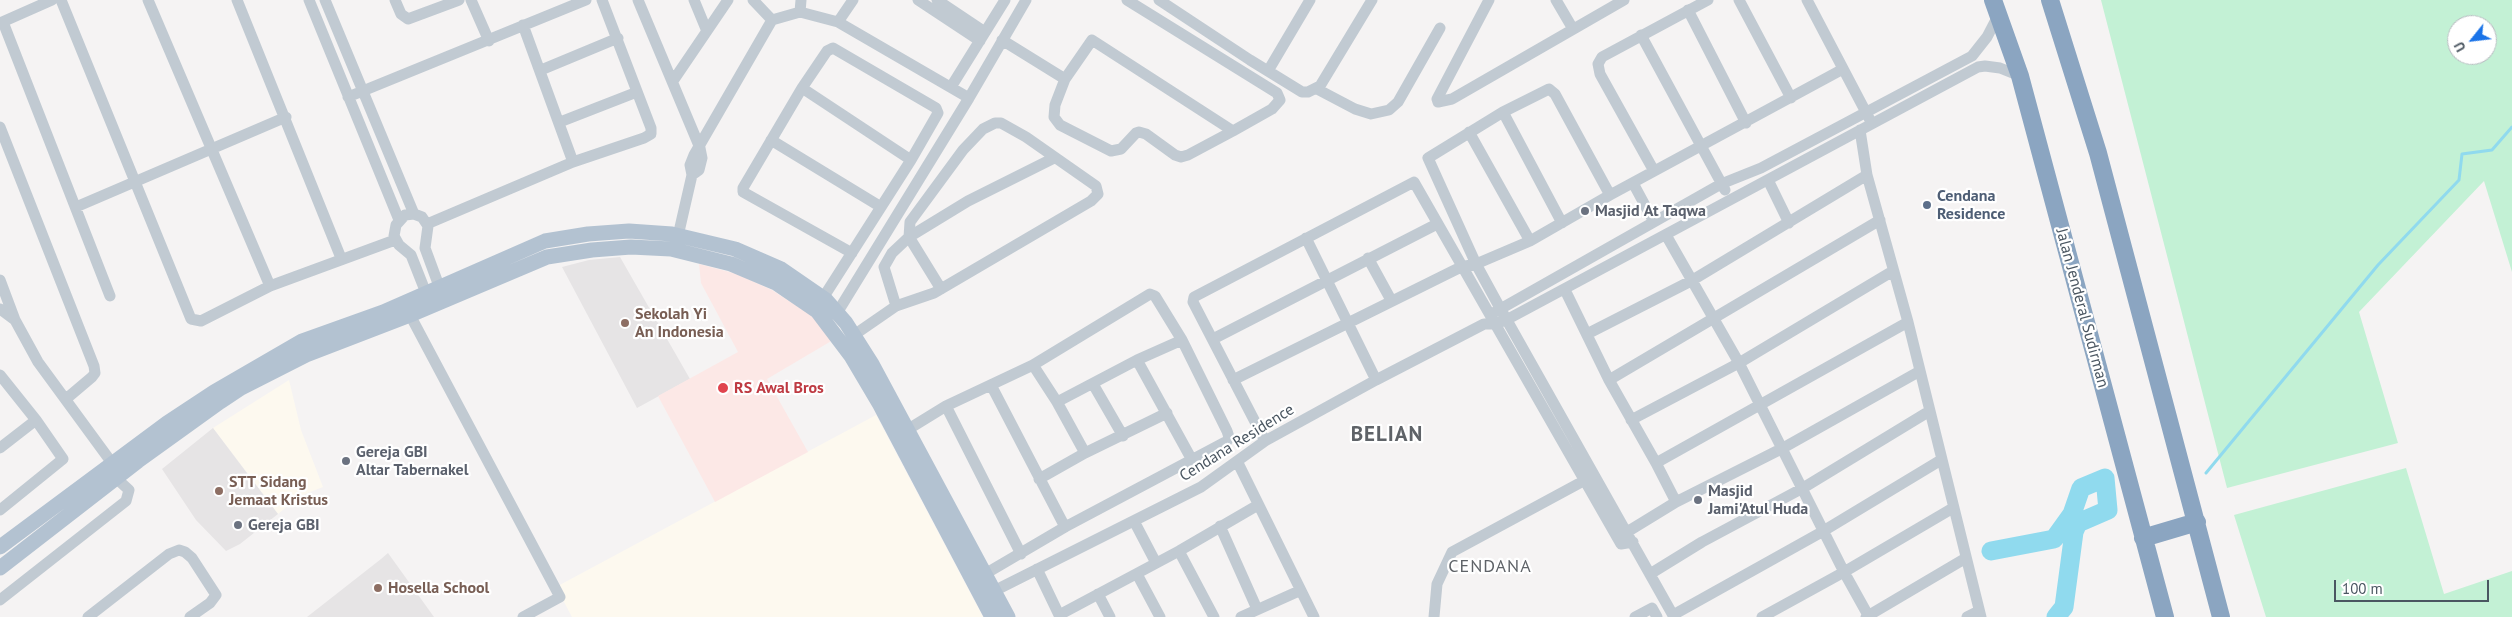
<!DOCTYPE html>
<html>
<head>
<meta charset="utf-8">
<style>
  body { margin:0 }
  #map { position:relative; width:2512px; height:617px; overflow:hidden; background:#f5f3f3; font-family:"PT Sans",sans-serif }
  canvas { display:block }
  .north { position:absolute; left:2447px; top:15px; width:50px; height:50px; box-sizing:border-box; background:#fff; border:1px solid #b7bbc0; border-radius:50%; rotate:241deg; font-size:14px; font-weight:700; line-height:20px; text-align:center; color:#4a5661 }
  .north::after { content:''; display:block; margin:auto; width:18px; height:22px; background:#1a73e8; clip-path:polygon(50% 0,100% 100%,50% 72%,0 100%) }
  .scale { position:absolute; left:2334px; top:580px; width:155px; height:22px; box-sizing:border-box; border:2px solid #4a5661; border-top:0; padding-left:6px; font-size:15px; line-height:18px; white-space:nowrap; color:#4a5661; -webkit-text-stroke:4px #fff; paint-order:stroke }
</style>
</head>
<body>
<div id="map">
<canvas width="2512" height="617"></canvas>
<div class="north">U</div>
<div class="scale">100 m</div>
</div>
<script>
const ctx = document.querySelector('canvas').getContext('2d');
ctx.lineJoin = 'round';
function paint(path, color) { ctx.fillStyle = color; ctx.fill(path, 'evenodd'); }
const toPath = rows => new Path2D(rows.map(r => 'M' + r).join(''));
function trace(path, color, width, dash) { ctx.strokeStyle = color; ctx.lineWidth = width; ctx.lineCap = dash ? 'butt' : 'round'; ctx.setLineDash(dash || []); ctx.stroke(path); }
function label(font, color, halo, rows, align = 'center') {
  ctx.font = font + ' "PT Sans",sans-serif'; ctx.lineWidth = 4.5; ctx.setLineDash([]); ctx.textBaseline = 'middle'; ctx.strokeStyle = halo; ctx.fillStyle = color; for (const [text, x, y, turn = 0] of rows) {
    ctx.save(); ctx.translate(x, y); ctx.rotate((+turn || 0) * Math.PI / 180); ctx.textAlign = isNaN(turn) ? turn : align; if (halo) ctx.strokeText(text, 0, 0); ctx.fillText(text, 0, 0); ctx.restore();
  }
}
paint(toPath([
  [289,380,301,430,323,487,300,496,278,514,213,428],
  [876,415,983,617,572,617,556,587]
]), '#fdf9ef');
paint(toPath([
  [620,257,690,379,637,408,562,267,589,260],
  [213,428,278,514,240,544,226,551,196,520,162,469],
  [388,553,434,617,307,617,381,559]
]), '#e6e4e5');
paint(toPath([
  [699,264,737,274,772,290,811,315,833,340,767,379,808,452,715,502,658,396,738,352,701,283]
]), '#fce8e6');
paint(toPath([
  [2101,0,2512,0,2512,272,2484,181,2359,312,2398,443,2227,488],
  [2457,25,2487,25,2487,55,2457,55],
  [2406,468,2444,594,2512,571,2512,617,2266,617,2234,515]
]), '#c3f1d5');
trace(toPath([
  [2206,473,2378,265,2459,180,2462,154,2492,150,2512,127]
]), '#90daee', 3);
trace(toPath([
  [1991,551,2054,539,2072,514,2081,488,2105,478,2108,510,2078,523,2074,532,2064,607,2056,617]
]), '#90daee', 19);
trace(toPath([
  [61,0,191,319,201,321,270,286,395,240],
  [148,0,270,286],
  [237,0,341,258],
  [309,0,399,220],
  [325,0,414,214],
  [395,0,401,14,408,19,459,0],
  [471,0,489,41],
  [638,0,700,148,702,158,699,170,692,175],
  [694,0,706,29],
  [753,0,772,20],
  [918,0,980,41],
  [937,0,985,32],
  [1127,0,1277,93,1280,100,1272,109,1233,131,1188,155,1181,157,1175,155,1146,134,1139,132,1136,133,1121,149,1111,151,1060,125,1054,117,1055,105,1065,79,1092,40,1233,131],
  [1159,0,1250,60,1302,92,1308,92,1320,86,1372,0],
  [1489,0,1437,99,1438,102,1452,99,1624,0],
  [1556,0,1573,29],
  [1739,0,1791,98],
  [1807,0,1870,120],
  [1688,10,1746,123],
  [800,12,838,22,969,98],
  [3,22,110,296],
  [838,22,853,0],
  [0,23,52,0],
  [523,25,573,162],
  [1641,35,1725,190],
  [1002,40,1065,79],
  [541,70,618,38],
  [1268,71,1310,0],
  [673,81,728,0],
  [951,87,1005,0],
  [802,88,911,160],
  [1317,89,1355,109,1371,114,1389,110,1398,102,1440,28],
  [348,97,586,0],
  [1503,112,1562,223],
  [560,122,637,92],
  [0,127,94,366,95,373,92,377,66,399],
  [1860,130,1867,175,1908,322,1981,617],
  [1469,132,1530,241],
  [771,140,881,207],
  [1654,171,1600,74,1598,64,1602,57,1708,0],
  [1768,180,1789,223],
  [1633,183,1654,222],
  [1610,195,1555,94,1549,89,1503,112,1428,158,1476,264,1500,308,1674,617],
  [76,207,286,117],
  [427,224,573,162,644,138,651,134,651,128,602,0],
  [1666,235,1739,363,1844,572,1869,617],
  [678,236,692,175,690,165,694,155,772,20,800,12,801,0],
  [1306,238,1376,380],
  [1368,258,1391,300],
  [0,280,15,320],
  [1565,290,1609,380,1656,463,1676,502],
  [426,293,411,255,399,245,394,236,396,225,405,215,414,214,422,217,428,226,425,248,439,286],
  [823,298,911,160,938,113,936,108,833,48,827,51,802,88,743,188,743,192,852,253],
  [896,306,884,267,892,253,909,237,968,201,1054,158],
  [0,309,15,320,38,362,112,463],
  [1495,312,1721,184,1761,168,1972,56,1987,37,1999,14],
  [837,313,969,98,1026,0],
  [410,315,560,597,523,617],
  [1587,334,1691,281,1867,175],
  [854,335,896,306,934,293,1091,201,1098,194,1096,186,1026,137,1001,123,995,123,983,129,963,150,910,222,909,237,941,289],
  [1213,339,1437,224],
  [1137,360,1192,460],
  [1033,365,1057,402,1085,453],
  [0,375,36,420,0,448],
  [1233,380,1461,267,1476,264,1530,241,1610,195,1843,69],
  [1609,380,1880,220],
  [1093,384,1123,436],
  [991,385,1065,527],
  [1057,402,1137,360,1182,340],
  [946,406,1021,554],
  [1631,420,1739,363,1893,271],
  [907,430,946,406,1033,365,1150,294,1155,296,1182,340,1227,431,1229,437,1227,441,1065,527,985,574],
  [1265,441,1193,302,1194,297,1414,182,1621,544,1633,542],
  [1238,463,1314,617],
  [1656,463,1908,322],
  [1039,479,1085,453,1167,413],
  [0,510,63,459,36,420],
  [1134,521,1156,563],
  [1220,526,1257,609],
  [1627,532,1676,502,1783,448,1920,371],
  [1179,551,1214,617],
  [1037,569,1060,617],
  [1137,574,1160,617],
  [1650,574,1702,542,1803,488,1928,412],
  [994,591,1201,487,1265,441,1376,380,1484,324,1495,324,1508,319,1978,67,1985,66,2000,68,2020,76],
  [1098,594,1110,617],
  [0,600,126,501,129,490,116,478],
  [1059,615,1179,551,1258,505],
  [1673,615,1820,533,1941,460],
  [88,617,169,554,179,550,185,552,192,558,216,595,210,603,190,617],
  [1241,617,1299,591],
  [1434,617,1437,584,1452,552,1589,478],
  [1635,617,1652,608,1657,617],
  [1762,617,1844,572,1953,508],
  [1866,617,1966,558],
  [1967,617,1979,611]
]), '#c1cad2', 11);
trace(toPath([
  [0,547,167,423,214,392,302,341,383,312,545,241,588,234,629,231,672,234,735,249,781,269,826,300,846,323,872,364,1008,617],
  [0,568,138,461,220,402,241,388,306,355,410,315,547,257,592,250,631,247,671,249,731,264,776,283,817,311,851,356,880,405,992,617]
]), '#b3c2d1', 15);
trace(toPath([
  [1993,0,2020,76,2165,617],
  [2050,0,2098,153,2221,617],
  [2143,538,2197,522]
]), '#8ba5c1', 18);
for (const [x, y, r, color] of [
  [1927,205,5,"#5c6f8a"],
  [1585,211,5,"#6b7280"],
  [625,323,5,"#8d6e63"],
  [723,388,6,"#e0444e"],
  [346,461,5,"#6b7280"],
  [219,491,5,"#8d6e63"],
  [1698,500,5,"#6b7280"],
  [238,525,5,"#6b7280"],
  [378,588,5,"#8d6e63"]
]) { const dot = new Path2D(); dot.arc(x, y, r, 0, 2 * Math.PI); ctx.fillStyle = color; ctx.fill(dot); trace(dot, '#fff', 2); }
label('bold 16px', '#4e5e75', '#fff', [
  ["Cendana",1937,196],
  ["Residence",1937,214]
], 'left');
label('bold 16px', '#5b616d', '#fff', [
  ["Masjid At Taqwa",1595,211],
  ["Gereja GBI",356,452],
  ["Altar Tabernakel",356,470],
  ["Masjid",1708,491],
  ["Jami'Atul Huda",1708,509],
  ["Gereja GBI",248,525]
], 'left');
label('16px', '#4a5661', '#fff', [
  ["Jalan Jenderal Sudirman",2082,308,75],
  ["Cendana Residence",1237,443,-32]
]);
label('bold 16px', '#785e54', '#fff', [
  ["Sekolah Yi",635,314],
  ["An Indonesia",635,332],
  ["STT Sidang",229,482],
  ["Jemaat Kristus",229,500],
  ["Hosella School",388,588]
], 'left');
label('bold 16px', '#be3a42', '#fff', [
  ["RS Awal Bros",734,388]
], 'left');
ctx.letterSpacing = '1px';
label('18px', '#5f6368', '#fff', [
  ["CENDANA",1490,567]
]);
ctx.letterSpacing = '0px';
ctx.letterSpacing = '1px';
label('bold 21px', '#5f6368', '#fff', [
  ["BELIAN",1387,435]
]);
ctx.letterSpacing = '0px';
</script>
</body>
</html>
